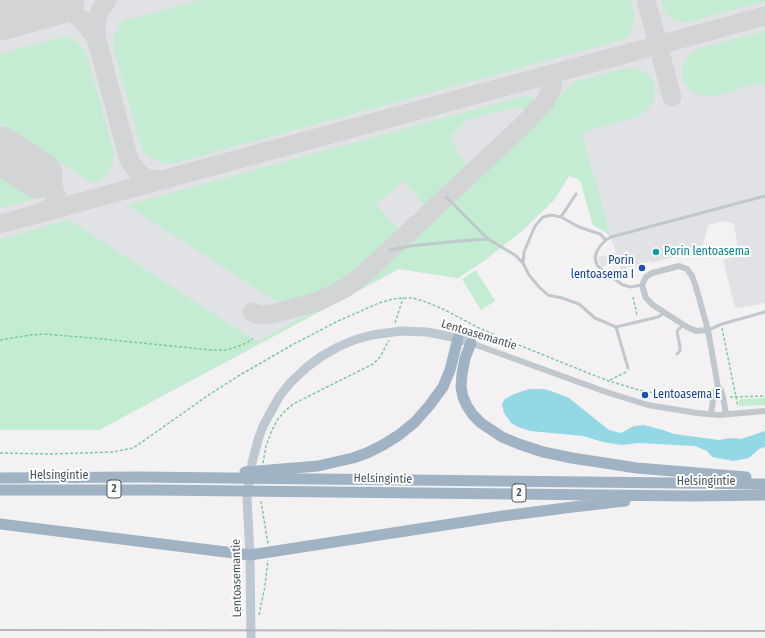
<!DOCTYPE html>
<html>
<head>
<meta charset="utf-8">
<style>
  body { margin:0 }
  canvas { display:block; background:#f3f1f1 }
</style>
</head>
<body>
<canvas width="765" height="638"></canvas>
<script>
const ctx = document.querySelector('canvas').getContext('2d');
ctx.lineJoin = 'round';
function paint(path, color) { ctx.fillStyle = color; ctx.fill(path, 'evenodd'); }
const toPath = rows => new Path2D(rows.map(r => 'M' + r).join(''));
function trace(path, color, width, dash) { ctx.strokeStyle = color; ctx.lineWidth = width; ctx.lineCap = dash ? 'butt' : 'round'; ctx.setLineDash(dash || []); ctx.stroke(path); }
function label(font, color, halo, rows, align = 'center') {
  ctx.font = font + ' "Fira Sans Condensed",sans-serif'; ctx.lineWidth = 4; ctx.setLineDash([]); ctx.textBaseline = 'middle'; ctx.strokeStyle = halo; ctx.fillStyle = color; for (const [text, x, y, turn = 0] of rows) {
    ctx.save(); ctx.translate(x, y); ctx.rotate((+turn || 0) * Math.PI / 180); ctx.textAlign = isNaN(turn) ? turn : align; if (halo) ctx.strokeText(text, 0, 0); ctx.fillText(text, 0, 0); ctx.restore();
  }
}
paint(toPath([
  [0,0,765,0,765,303,757,305,735,308,723,260,739,256,734,224,724,221,708,225,703,245,681,255,651,263,650,261,621,270,618,262,601,267,598,257,616,253,615,249,609,235,593,225,580,180,569,176,554,200,524,229,484,261,458,278,399,269,99,430,0,430]
]), '#e0e2e5');
paint(toPath([
  [200,0,631,0,635,16,633,26,629,34,626,37,621,40,178,162,172,163,162,162,150,157,147,154,143,151,140,143,114,51,113,44,114,36,119,25,125,20],
  [661,0,765,0,765,1,689,22,681,22,675,20,668,16,664,10],
  [765,31,765,82,713,96,706,96,699,95,693,92,685,84,683,79,681,72,682,67,689,55,694,51,700,48],
  [63,37,67,37,72,39,79,44,83,49,87,56,114,153,113,164,107,175,99,182,95,183,92,183,86,179,0,123,0,54],
  [629,68,634,68,645,72,651,78,653,82,655,92,654,99,651,105,646,111,639,116,582,133,610,235,593,225,580,180,569,176,554,200,524,229,484,261,458,278,399,269,99,430,0,430,0,239,69,220,257,342,355,289,369,279,387,263,486,170,496,162,509,150,526,133,538,117,571,86,576,82,582,80],
  [524,96,528,96,531,97,533,100,534,103,533,106,526,113,525,110,522,107,514,107,467,120,449,138,457,149,456,151,467,165,425,205,403,181,376,205,399,230,359,267,345,278,317,294,303,298,282,300,274,300,127,205],
  [0,175,36,199,0,208],
  [476,270,495,301,481,310,462,279],
  [765,398,765,405,740,406,739,405,739,400,740,399]
]), '#c3ecd2');
paint(toPath([
  [529,389,543,389,551,391,569,398,609,430,621,433,634,426,644,425,663,430,674,434,719,440,730,438,741,439,765,431,765,447,759,449,749,458,733,461,712,457,707,451,695,446,638,443,622,445,603,442,583,436,530,431,518,427,511,423,504,413,502,404,505,399,514,394]
]), '#94d8e6');
trace(toPath([
  [107,0,101,9,98,16,96,25,96,34,97,41,129,160,136,170,144,177,150,179,162,180],
  [646,0,672,97],
  [37,6,57,7,70,11,84,21,93,34,97,41],
  [41,213,52,206,55,202,56,194,54,189,50,182],
  [0,224,765,16],
  [252,312,259,315,272,314,306,305,321,300,336,293,347,287,364,274,522,126,545,102,552,88,553,74]
]), '#d3d4d6', 19);
trace(toPath([
  [0,17,61,0],
  [0,150,39,175]
]), '#d3d4d6', 47);
trace(toPath([
  [633,297,637,315],
  [395,323,403,298],
  [722,328,738,407],
  [0,340,30,335,43,334,92,338,212,350,227,350,242,345,253,339],
  [610,380,626,372],
  [730,397,765,396],
  [0,453,50,454,113,452,133,448,142,442,210,394,240,375,292,345,338,321,379,303,393,299,403,298,413,298,426,302,443,309,477,327,509,341,588,373,609,381,639,390,671,396,708,398],
  [263,463,266,446,272,430,278,419,284,412,293,404,373,364,380,357,389,340],
  [261,501,268,544],
  [259,615,265,586,268,560]
]), '#7dc8a1', 1.5, [3, 2]);
trace(toPath([
  [446,197,488,239],
  [561,217,576,194],
  [606,240,600,234,579,227,561,217,551,215,543,217,535,226,524,252,523,263,529,275,539,287,548,295,562,298,579,304,595,318,616,327,658,317,664,313],
  [390,250,410,246,459,241,488,239,515,255,523,263],
  [642,285,631,287,623,285,602,270,597,265,595,258,597,251,601,245,606,240,611,237,765,196],
  [616,327,628,368],
  [708,330,722,324,765,312],
  [677,354,680,351,680,347,677,331,683,325]
]), '#c0c8ce', 3);
trace(toPath([
  [708,330,696,331,687,327,653,305,646,298,642,285,646,277,652,273,679,266,687,269,692,276,696,287,708,330,718,387,721,390,723,397,726,414],
  [471,343,606,392,648,405,697,413,719,415,765,411],
  [711,414,714,394,718,387]
]), '#c0c8ce', 6);
trace(toPath([
  [251,638,250,555,247,499,252,463,258,440,263,426,279,397,290,383,307,367,322,356,338,347,354,340,372,335,401,331,427,332,458,338,471,343]
]), '#bec8d1', 9);
trace(toPath([
  [471,343,465,358,462,374,461,387,463,397,467,406,473,415,481,423,502,437,519,444,543,452,572,458,637,468,746,477],
  [245,472,258,471,318,466,353,458,367,453,383,445,399,435,415,422,429,406,443,387,450,370,458,338],
  [0,478,138,477,765,484],
  [0,490,153,490,692,496,765,495],
  [0,524,250,555,503,516,573,507,625,501]
]), '#a0b3c4', 11);
trace(toPath([
  [0,630,765,631]
]), '#b3b6ba', 2);
for (const [x, y, r, color] of [
  [656,252,4,"#0f9aa8"],
  [642,268,4,"#1a4fb4"],
  [645,395,4,"#1a4fb4"]
]) { const dot = new Path2D(); dot.arc(x, y, r, 0, 2 * Math.PI); ctx.fillStyle = color; ctx.fill(dot); trace(dot, '#fff', 1.5); }
for (const [x, y, w] of [
  [114,489,14],
  [519,493,14]
]) { const box = new Path2D(); box.roundRect(x - w / 2, y - 9, w, 18, 3); ctx.fillStyle = '#fff'; ctx.fill(box); trace(box, '#4a555d', 1); }
label('bold 11px', '#4a555d', null, [
  ["2",114,489],
  ["2",519,493]
]);
label('12px', '#0d838f', '#fff', [
  ["Porin lentoasema",664,252]
], 'left');
label('12px', '#164399', '#fff', [
  ["Porin",634,261],
  ["lentoasema I",634,275],
  ["Lentoasema E",653,395,"left"]
], 'right');
label('12px', '#4a555d', '#fff', [
  ["Lentoasemantie",479,335,17],
  ["Helsingintie",59,476],
  ["Helsingintie",383,479,1],
  ["Helsingintie",706,482],
  ["Lentoasemantie",237,578,-91]
]);
</script>
</body>
</html>
